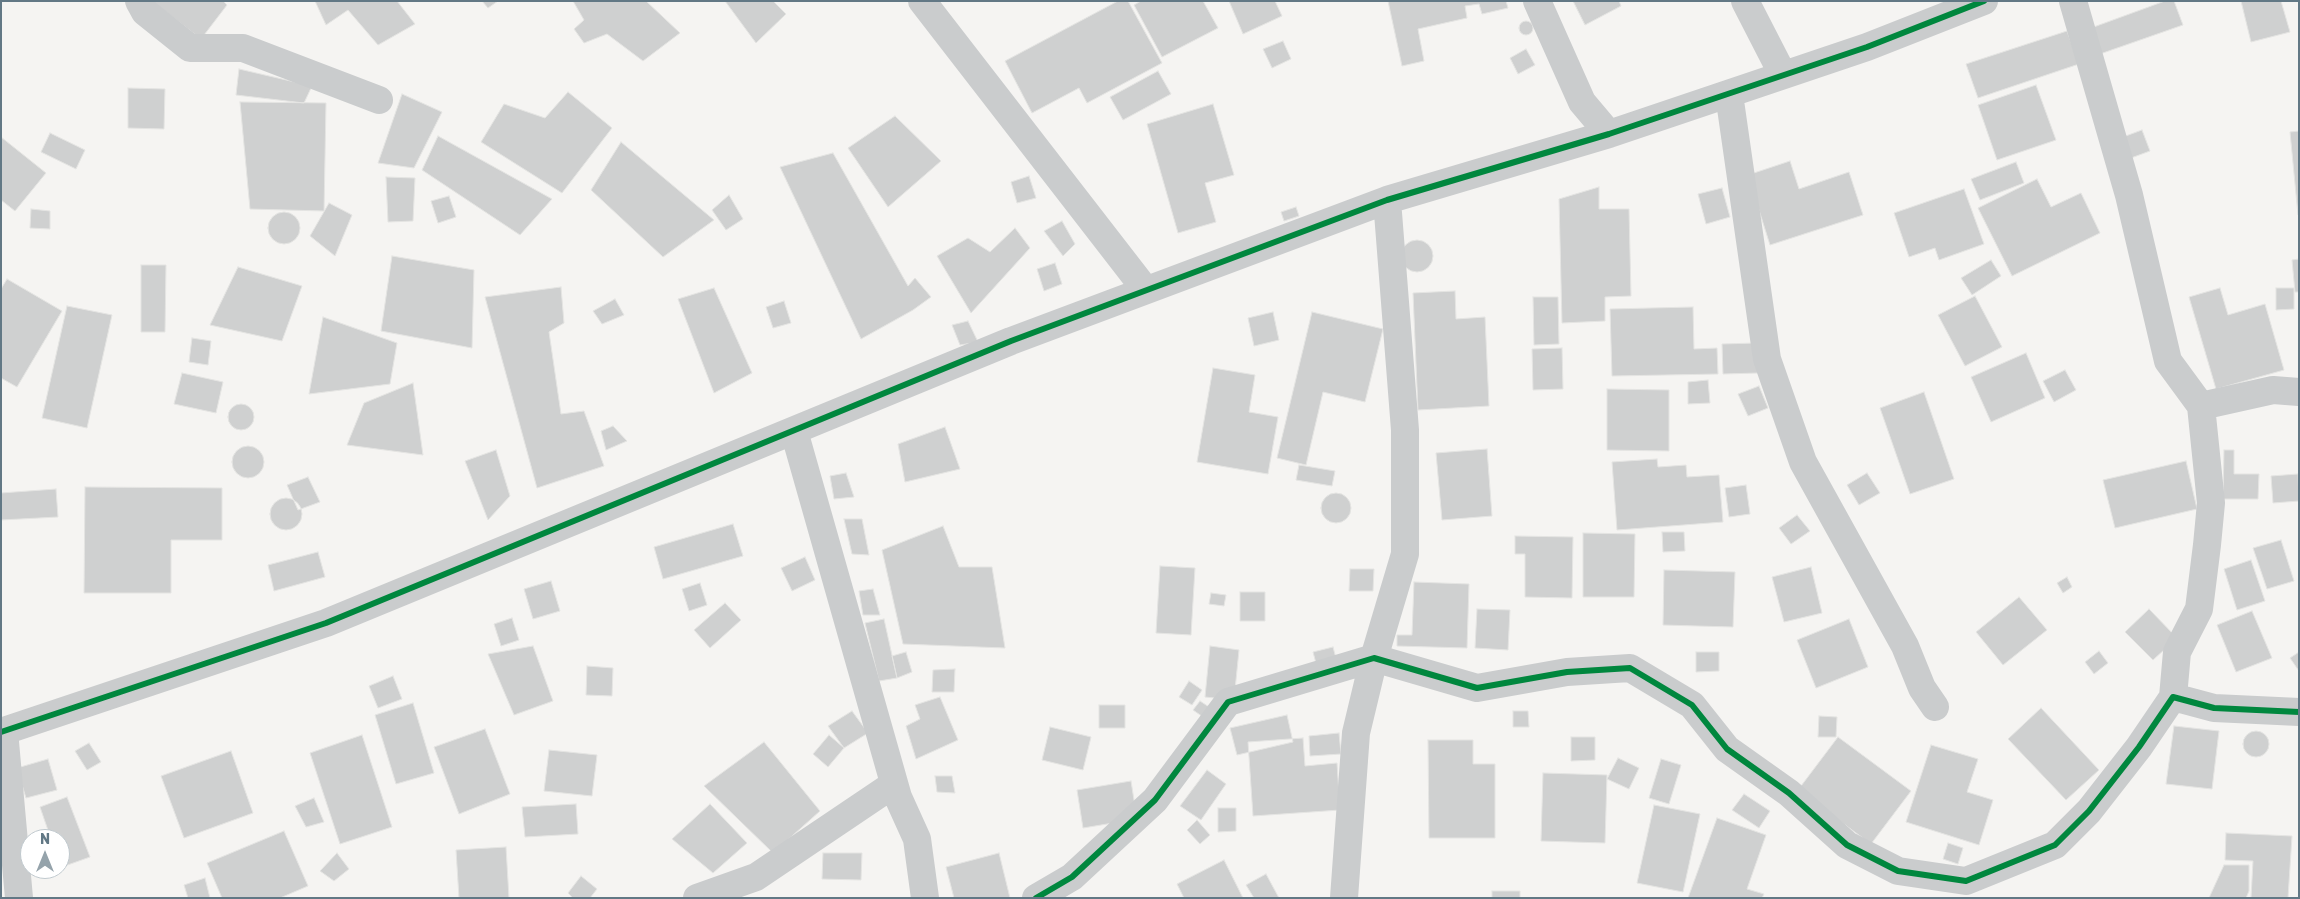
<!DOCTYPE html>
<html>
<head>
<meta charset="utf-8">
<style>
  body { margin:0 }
  #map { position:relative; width:2300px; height:899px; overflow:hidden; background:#f5f4f2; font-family:Rubik,sans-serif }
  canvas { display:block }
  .frame { position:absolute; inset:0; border:2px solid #627885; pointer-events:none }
  .north { position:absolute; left:20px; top:829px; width:50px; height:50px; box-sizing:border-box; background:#fff; border:1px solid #c0c9ce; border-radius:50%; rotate:0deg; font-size:14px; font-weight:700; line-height:20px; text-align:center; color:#627885 }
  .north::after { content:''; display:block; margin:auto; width:18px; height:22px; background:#95a3ab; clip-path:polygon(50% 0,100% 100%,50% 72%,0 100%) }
</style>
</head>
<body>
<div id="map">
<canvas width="2300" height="899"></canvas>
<div class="frame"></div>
<div class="north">N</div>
</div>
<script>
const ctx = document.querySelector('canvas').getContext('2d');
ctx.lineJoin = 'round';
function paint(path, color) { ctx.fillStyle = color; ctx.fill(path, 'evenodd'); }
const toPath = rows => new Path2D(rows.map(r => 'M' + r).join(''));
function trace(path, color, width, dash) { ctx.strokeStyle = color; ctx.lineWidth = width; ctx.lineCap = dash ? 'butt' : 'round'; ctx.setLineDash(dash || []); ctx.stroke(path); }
const building = toPath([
  [152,1,223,1,227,5,201,39,152,1],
  [315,1,397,1,415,24,378,45,348,10,326,25,315,1],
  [482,1,498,1,488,8,482,1],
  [573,1,646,1,680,33,643,61,607,34,584,43,574,29,584,20,573,1],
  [725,1,773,1,786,14,756,43,725,1],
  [1118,1,1128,1,1162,63,1087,103,1079,88,1032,113,1005,61,1118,1],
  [1141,1,1203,1,1218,28,1162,57,1134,5,1141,1],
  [1229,1,1275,1,1282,16,1243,34,1229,1],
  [1388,1,1506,1,1508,8,1482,14,1479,4,1465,6,1467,18,1418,29,1424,61,1402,66,1388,1],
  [1573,1,1619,1,1621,6,1585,25,1573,1],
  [2165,1,2174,1,2183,25,2100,54,2091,28,2165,1],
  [2241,1,2281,1,2290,32,2251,42,2241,1],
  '1519 28a7 7 0 1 1 14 0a7 7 0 1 1-14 0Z',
  [2067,31,2079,64,1978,98,1966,64,2067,31],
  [1283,41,1291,59,1272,68,1263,49,1283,41],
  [1526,49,1535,65,1518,74,1510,58,1526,49],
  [239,69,312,86,304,103,236,95,239,69],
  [1158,71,1171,94,1123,120,1110,97,1158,71],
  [2036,85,2056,140,1997,160,1978,105,2036,85],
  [128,88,165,89,164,129,128,128,128,88],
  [568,92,612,128,562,193,481,142,504,104,545,118,568,92],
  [402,94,442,112,414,168,378,163,402,94],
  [240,102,326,103,324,211,250,209,240,102],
  [1213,104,1234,175,1205,183,1216,222,1178,233,1147,124,1213,104],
  [895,116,941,161,888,207,848,148,895,116],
  [2142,130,2150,151,2131,158,2123,137,2142,130],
  [2299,131,2299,215,2298,215,2290,132,2299,131],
  [50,133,85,150,76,169,41,152,50,133],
  [438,136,552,199,520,235,422,170,438,136],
  [1,137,46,173,15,211,1,200,1,137],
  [621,142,714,220,663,257,591,190,621,142],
  [833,153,908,286,915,278,931,297,913,310,861,339,780,167,833,153],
  [1790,161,1799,189,1849,172,1863,215,1770,245,1748,175,1790,161],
  [2016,162,2024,183,1980,200,1971,179,2016,162],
  [1029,176,1036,198,1017,203,1011,182,1029,176],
  [386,177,415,178,413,221,388,222,386,177],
  [2037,179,2051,207,2081,193,2100,233,2012,276,1978,208,2037,179],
  [1599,187,1599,209,1629,209,1631,296,1605,297,1605,321,1562,323,1559,199,1599,187],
  [1722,188,1730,217,1706,224,1698,194,1722,188],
  [1964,189,1984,244,1939,260,1935,248,1909,257,1894,213,1964,189],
  [729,195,743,219,726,230,712,210,729,195],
  [449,196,456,217,438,223,431,201,449,196],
  [329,203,352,215,335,256,310,236,329,203],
  [1296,207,1299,216,1284,221,1281,212,1296,207],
  [31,209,50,211,50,229,30,228,31,209],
  '268 228a16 16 0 1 1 32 0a16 16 0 1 1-32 0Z',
  [1062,221,1075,244,1063,256,1044,231,1062,221],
  [1015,228,1030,248,971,313,937,256,968,238,990,252,1015,228],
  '1401 256a16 16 0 1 1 32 0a16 16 0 1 1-32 0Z',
  [392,256,474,270,472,348,381,331,392,256],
  [2299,259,2299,292,2295,292,2292,260,2299,259],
  [1991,260,2001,276,1972,295,1961,278,1991,260],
  [1055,263,1062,284,1044,291,1037,269,1055,263],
  [141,265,166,265,165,332,141,332,141,265],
  [238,267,302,286,282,341,210,325,238,267],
  [7,279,62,311,17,387,1,378,1,289,7,279],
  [561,287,564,323,549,332,561,414,584,411,604,466,537,488,485,297,561,287],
  [714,288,752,373,714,393,678,299,714,288],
  [2220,288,2228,315,2265,304,2284,370,2216,389,2189,297,2220,288],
  [2276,288,2294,288,2294,309,2276,310,2276,288],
  [1455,291,1456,319,1485,317,1489,406,1418,410,1413,293,1455,291],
  [1975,296,2002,347,1965,366,1938,315,1975,296],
  [1533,297,1558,297,1559,344,1534,345,1533,297],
  [615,299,624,315,602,324,593,311,615,299],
  [784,301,791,323,773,328,766,307,784,301],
  [67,306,112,315,87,428,42,418,67,306],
  [1693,307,1694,349,1717,348,1718,374,1612,376,1610,309,1693,307],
  [1273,312,1279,340,1254,346,1248,318,1273,312],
  [1312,312,1383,329,1365,402,1323,392,1306,465,1277,458,1312,312],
  [323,317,397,343,390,384,309,394,323,317],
  [968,321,978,342,960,345,952,325,968,321],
  [192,338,211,341,208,365,189,362,192,338],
  [1756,343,1758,373,1723,374,1722,344,1756,343],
  [1562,348,1563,389,1533,390,1532,349,1562,348],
  [2026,353,2045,398,1991,422,1971,377,2026,353],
  [1213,368,1255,375,1249,412,1278,417,1268,474,1197,462,1213,368],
  [2065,370,2076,390,2054,402,2043,381,2065,370],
  [182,373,223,382,216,413,174,404,182,373],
  [1708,380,1710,403,1688,404,1688,382,1708,380],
  [413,383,423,455,347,445,364,403,413,383],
  [1759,386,1768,408,1748,416,1738,394,1759,386],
  [1607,389,1669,390,1669,451,1607,450,1607,389],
  [1924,392,1954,479,1910,494,1880,408,1924,392],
  '228 417a13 13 0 1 1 26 0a13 13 0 1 1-26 0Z',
  [613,426,627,441,606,450,601,431,613,426],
  [945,427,960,469,905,482,898,444,945,427],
  '232 462a16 16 0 1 1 32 0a16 16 0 1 1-32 0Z',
  [1487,449,1492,516,1442,520,1436,453,1487,449],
  [496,450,510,496,488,520,465,461,496,450],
  [2224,450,2234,450,2234,474,2259,474,2258,499,2223,499,2224,450],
  [1657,459,1658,467,1686,465,1687,477,1719,475,1723,522,1617,530,1612,462,1657,459],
  [2186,461,2197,509,2115,528,2103,480,2186,461],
  [1299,465,1335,471,1332,486,1296,480,1299,465],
  [846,473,854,497,834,499,830,476,846,473],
  [1867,473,1880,493,1859,505,1847,485,1867,473],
  [2298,474,2299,501,2273,503,2271,476,2298,474],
  [308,477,320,502,298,510,287,485,308,477],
  [1746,485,1750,514,1729,517,1725,488,1746,485],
  [85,487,222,488,222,540,171,540,171,593,84,593,85,487],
  [56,489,58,517,1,520,1,493,56,489],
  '1321 508a15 15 0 1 1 30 0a15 15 0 1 1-30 0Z',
  '270 514a16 16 0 1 1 32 0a16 16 0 1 1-32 0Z',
  [1797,515,1810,531,1791,544,1779,528,1797,515],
  [844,519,862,519,869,555,852,554,844,519],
  [733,524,743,556,663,579,654,547,733,524],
  [943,526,959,567,992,567,1005,648,903,644,882,550,943,526],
  [1662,532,1684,532,1685,551,1663,552,1662,532],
  [1583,533,1635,534,1634,597,1583,597,1583,533],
  [1515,536,1573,537,1572,598,1525,597,1525,554,1515,554,1515,536],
  [2281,540,2294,581,2267,589,2253,548,2281,540],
  [318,552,325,577,274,591,268,565,318,552],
  [805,557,815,580,792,591,781,568,805,557],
  [2251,560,2265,601,2237,610,2224,569,2251,560],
  [1160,566,1195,568,1191,635,1156,633,1160,566],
  [1811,567,1822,613,1784,622,1772,577,1811,567],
  [1350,569,1374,569,1373,591,1349,591,1350,569],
  [1664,570,1735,572,1733,627,1663,625,1664,570],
  [2067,577,2072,587,2063,593,2057,583,2067,577],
  [551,581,560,611,533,619,524,589,551,581],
  [1414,582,1469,584,1467,648,1397,646,1397,635,1412,635,1414,582],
  [700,583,707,605,689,611,682,589,700,583],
  [873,589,880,615,863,615,859,591,873,589],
  [1240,592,1265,592,1265,621,1240,621,1240,592],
  [1211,593,1226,595,1224,606,1209,604,1211,593],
  [2019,597,2047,630,2003,665,1976,632,2019,597],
  [725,603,741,620,710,648,694,630,725,603],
  [1477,609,1510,610,1508,650,1475,648,1477,609],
  [2149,609,2177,638,2153,660,2125,632,2149,609],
  [2252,611,2272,658,2236,672,2217,625,2252,611],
  [512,618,519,640,501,646,494,624,512,618],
  [884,619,897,678,879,681,865,623,884,619],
  [1849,619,1868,667,1816,688,1797,640,1849,619],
  [533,646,553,701,514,715,488,654,533,646],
  [1210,646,1239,650,1234,700,1205,697,1210,646],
  [1333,647,1337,662,1317,667,1313,652,1333,647],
  [2099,651,2108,663,2094,674,2085,662,2099,651],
  [906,652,912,672,897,678,892,656,906,652],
  [1696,652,1719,652,1719,671,1696,672,1696,652],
  [2299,652,2299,671,2290,658,2299,652],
  [587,666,613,668,612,696,586,695,587,666],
  [955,669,954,692,932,692,933,670,955,669],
  [393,676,402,699,378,708,369,686,393,676],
  [1189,681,1202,690,1192,705,1179,697,1189,681],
  [940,697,958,740,916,759,906,726,920,719,915,705,940,697],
  [1200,701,1212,709,1206,719,1193,710,1200,701],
  [413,703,434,773,396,784,375,715,413,703],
  [1099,705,1125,705,1125,728,1099,728,1099,705],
  [2041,708,2099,770,2066,800,2008,739,2041,708],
  [852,711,868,733,844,748,828,726,852,711],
  [1513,711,1528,711,1529,727,1513,727,1513,711],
  [1287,715,1293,742,1237,755,1230,728,1287,715],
  [1819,716,1837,717,1836,737,1818,737,1819,716],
  [2174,726,2219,731,2212,789,2166,784,2174,726],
  [1050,727,1091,737,1083,770,1042,760,1050,727],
  [485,729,510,794,459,814,434,747,485,729],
  '2243 744a13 13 0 1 1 26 0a13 13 0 1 1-26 0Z',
  [1339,733,1341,754,1310,756,1309,736,1339,733],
  [362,735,392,827,340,844,310,753,362,735],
  [829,735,844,748,828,767,813,754,829,735],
  [1571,737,1595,737,1595,760,1571,761,1571,737],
  [1838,737,1911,791,1871,844,1798,790,1838,737],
  [1303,738,1305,766,1337,763,1340,810,1253,816,1248,742,1303,738],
  [1428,740,1473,740,1473,764,1495,764,1495,838,1429,838,1428,740],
  [764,742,820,811,773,853,704,786,764,742],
  [89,743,101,762,87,770,75,751,89,743],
  [1931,745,1978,759,1967,792,1993,800,1979,845,1906,822,1931,745],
  [549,750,597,755,592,796,544,791,549,750],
  [231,751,253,813,184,838,161,776,231,751],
  [1618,758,1639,768,1629,789,1607,779,1618,758],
  [48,759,57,790,26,798,17,768,48,759],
  [1661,759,1681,765,1669,804,1649,798,1661,759],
  [1207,770,1226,784,1201,820,1180,806,1207,770],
  [1543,773,1607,775,1605,843,1541,841,1543,773],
  [935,776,952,776,955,793,937,792,935,776],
  [1131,781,1137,819,1083,828,1077,790,1131,781],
  [1744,794,1770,811,1759,828,1732,810,1744,794],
  [67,797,90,857,62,867,60,839,51,839,40,807,67,797],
  [314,798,324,822,306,827,295,806,314,798],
  [576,804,578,834,525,837,522,807,576,804],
  [710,804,747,843,713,873,672,839,710,804],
  [1654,805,1700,814,1683,892,1637,883,1654,805],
  [1218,808,1236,808,1236,831,1218,832,1218,808],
  [1717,818,1766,835,1747,889,1764,894,1762,898,1688,898,1717,818],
  [1197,820,1210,835,1200,844,1187,830,1197,820],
  [284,831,308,886,280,898,222,898,207,863,284,831],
  [2226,833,2292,836,2288,898,2251,898,2253,861,2225,860,2226,833],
  [1948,843,1963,848,1958,864,1943,859,1948,843],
  [506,847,509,898,459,898,456,850,506,847],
  [337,853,349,869,334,881,320,871,337,853],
  [823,853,862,853,861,880,822,879,823,853],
  [999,853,1010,898,954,898,946,867,999,853],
  [1224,860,1243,898,1184,898,1177,884,1224,860],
  [2224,865,2249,865,2249,891,2246,898,2209,898,2224,865],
  [1266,874,1279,898,1254,898,1246,885,1266,874],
  [581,876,597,889,590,898,573,898,568,893,581,876],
  [205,878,210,898,188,898,184,885,205,878],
  [1492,891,1520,891,1520,898,1492,898,1492,891]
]);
paint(building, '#cfd0d0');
trace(building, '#e4e4e2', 1);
trace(toPath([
  [139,1,145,12,190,48,243,48,379,100],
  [922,1,1145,289],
  [1537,1,1582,102,1609,134],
  [1745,1,1783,75],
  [2073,1,2129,195,2168,361,2201,406,2211,503,2207,545,2199,609,2177,652,2173,697],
  [1729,94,1767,359,1803,462,1905,646,1922,688,1935,707],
  [2201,406,2273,390,2299,392],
  [794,431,898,797,917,839,925,898],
  [4,731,19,898],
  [1,732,326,623,1011,341,1387,200,1609,134,1867,47,1984,1],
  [697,898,756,877,894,784],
  [1036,898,1072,877,1155,800,1228,702,1374,658,1477,688,1567,672,1630,668,1692,705,1727,749,1789,793,1847,845,1898,871,1966,881,2055,845,2089,811,2139,747,2173,697,2214,708,2299,712],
  [1344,898,1356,733,1374,658,1405,554,1405,430,1387,200]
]), '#cacccd', 28);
trace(toPath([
  [1,732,326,623,1011,341,1387,200,1609,134,1867,47,1984,1],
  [1036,898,1072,877,1155,800,1228,702,1374,658,1477,688,1567,672,1630,668,1692,705,1727,749,1789,793,1847,845,1898,871,1966,881,2055,845,2089,811,2139,747,2173,697,2214,708,2299,712]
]), '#00873e', 6);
</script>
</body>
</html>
